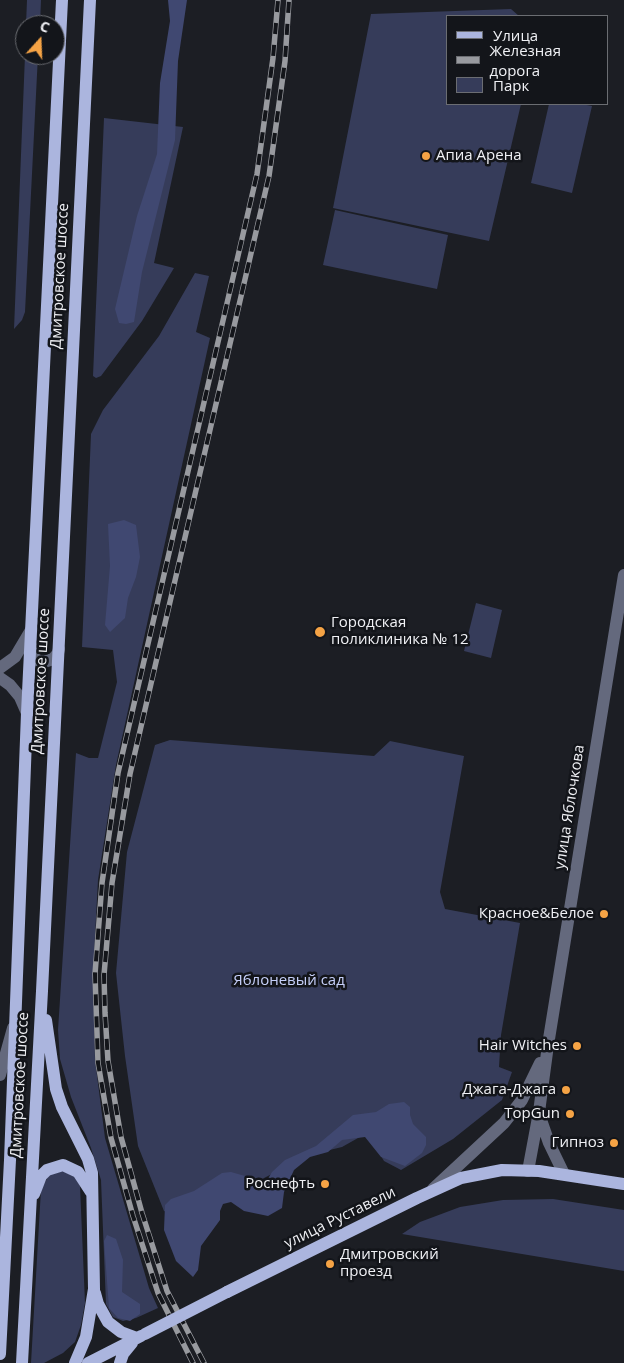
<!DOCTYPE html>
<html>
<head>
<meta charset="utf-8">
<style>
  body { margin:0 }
  #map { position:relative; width:624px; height:1363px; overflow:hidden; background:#1c1e24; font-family:"Open Sans",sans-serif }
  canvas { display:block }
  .legend { position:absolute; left:446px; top:15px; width:162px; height:90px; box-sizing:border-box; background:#13151a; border:1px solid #6b6d72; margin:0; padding:6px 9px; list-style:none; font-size:15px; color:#f0f1f5 }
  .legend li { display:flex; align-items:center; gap:10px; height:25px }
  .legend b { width:25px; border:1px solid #6b6d72 }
  .north { position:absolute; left:15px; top:15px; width:50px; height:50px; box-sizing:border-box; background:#13151a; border:1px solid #6b6d72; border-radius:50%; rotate:20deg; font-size:14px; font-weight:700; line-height:20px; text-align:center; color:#f0f1f5 }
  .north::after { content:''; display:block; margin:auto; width:18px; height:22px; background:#f5a345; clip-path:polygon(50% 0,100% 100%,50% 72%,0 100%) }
</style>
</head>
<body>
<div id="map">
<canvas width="624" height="1363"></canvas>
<ul class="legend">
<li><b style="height:6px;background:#abb5de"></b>Улица</li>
<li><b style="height:6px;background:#989a9f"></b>Железная дорога</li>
<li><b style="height:14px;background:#363c5a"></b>Парк</li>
</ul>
<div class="north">С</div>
</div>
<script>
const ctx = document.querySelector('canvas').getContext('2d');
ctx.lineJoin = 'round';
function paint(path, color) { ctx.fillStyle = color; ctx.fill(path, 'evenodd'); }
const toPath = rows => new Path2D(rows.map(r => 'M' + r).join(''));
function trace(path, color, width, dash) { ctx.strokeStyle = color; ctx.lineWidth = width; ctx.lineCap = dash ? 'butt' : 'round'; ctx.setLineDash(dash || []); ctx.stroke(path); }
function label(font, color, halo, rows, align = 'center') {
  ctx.font = font + ' "Open Sans",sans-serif'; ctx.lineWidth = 5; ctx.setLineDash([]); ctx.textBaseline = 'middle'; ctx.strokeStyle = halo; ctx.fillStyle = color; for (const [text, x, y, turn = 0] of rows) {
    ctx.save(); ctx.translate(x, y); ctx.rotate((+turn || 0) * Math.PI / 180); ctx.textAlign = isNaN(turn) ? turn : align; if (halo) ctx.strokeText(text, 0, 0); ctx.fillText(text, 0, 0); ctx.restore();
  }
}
paint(toPath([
  [27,0,41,0,40,25,26,25],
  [511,9,519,16,448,16,448,104,521,104,489,241,333,208,371,14],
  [25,55,38,55,25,312,22,320,14,329],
  [549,104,581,104,592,106,572,193,531,183],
  [104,118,183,127,154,263,174,268,142,321,101,376,96,378,93,376],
  [335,210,448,235,437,289,323,265],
  [195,273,209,276,196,332,210,338,116,765,98,880,93,974,95,1060,105,1138,149,1288,158,1308,136,1318,123,1321,113,1317,106,1304,101,1180,91,1148,71,1097,60,1059,58,1030,76,753,89,758,98,758,117,682,113,650,82,647,91,434,103,410,159,336],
  [476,603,502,610,491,658,464,651],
  [170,740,374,756,390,741,464,756,440,892,445,909,520,923,501,1035,499,1067,512,1072,502,1100,453,1139,401,1170,384,1161,367,1133,342,1147,309,1155,184,1219,164,1211,138,1146,125,1056,116,973,127,852,155,745],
  [62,1171,75,1176,80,1186,85,1303,81,1325,75,1342,63,1353,44,1363,31,1363,41,1189,49,1175],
  [553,1199,624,1210,624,1271,402,1234,420,1222,460,1207,503,1200]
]), '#363c5a');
paint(toPath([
  [168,0,187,0,178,61,175,140,142,272,134,322,126,324,119,323,115,309,137,216,157,154,160,83,170,21],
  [124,520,136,525,140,557,136,577,128,598,125,618,110,632,105,625,110,566,108,524],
  [404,1102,410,1107,410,1115,413,1124,426,1137,426,1145,422,1153,405,1166,381,1157,365,1137,342,1140,328,1152,310,1157,294,1170,284,1192,282,1208,268,1216,244,1211,231,1202,223,1204,220,1211,220,1220,201,1246,198,1270,193,1277,176,1261,164,1230,165,1205,171,1199,194,1191,222,1173,231,1172,266,1182,272,1172,285,1160,316,1146,353,1115,376,1112,389,1104],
  [107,1235,116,1239,123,1260,122,1292,140,1304,140,1314,130,1321,118,1318,109,1308,104,1241]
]), '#404871');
trace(toPath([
  [31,647,33,656,37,660,44,662,53,659,58,653,59,649],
  [0,668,15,657,31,630],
  [0,678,10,685,20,697,27,713],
  [0,1075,13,1028],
  [539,1114,549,1143,564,1174],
  [528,1171,539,1112,548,1045,624,575],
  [433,1189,504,1123,522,1100,540,1063]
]), '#64697d', 12);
trace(toPath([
  [46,1020,56,1089,62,1107,88,1159,92,1173,94,1289,86,1337,75,1363],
  [34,1194,41,1176,47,1170,63,1165,78,1172,91,1192],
  [227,1292,417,1198,461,1178,502,1170,539,1171,624,1184],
  [95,1293,98,1304,108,1322,121,1332,137,1338],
  [0,1354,10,1160,27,713,62,0],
  [22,1363,42,991,90,0],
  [88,1363,141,1336],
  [120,1363,123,1354,132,1343]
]), '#abb5de', 12);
const rail = toPath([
  [193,1363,158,1293,133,1216,111,1138,98,1063,95,974,102,883,118,773,257,174,273,58,278,0],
  [204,1363,167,1291,142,1213,121,1137,108,1061,105,1013,104,975,112,883,130,774,269,176,285,61,289,0]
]);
trace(rail, '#989a9f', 5.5);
trace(rail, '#13151a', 4, [11]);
trace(toPath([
  [145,1334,227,1292]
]), '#abb5de', 12);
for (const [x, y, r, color] of [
  [426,156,5,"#f5a345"],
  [320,632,6,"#f5a345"],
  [604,914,5,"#f5a345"],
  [577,1046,5,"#f5a345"],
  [566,1090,5,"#f5a345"],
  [570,1114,5,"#f5a345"],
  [614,1143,5,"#f5a345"],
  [325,1184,5,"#f5a345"],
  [330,1264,5,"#f5a345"]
]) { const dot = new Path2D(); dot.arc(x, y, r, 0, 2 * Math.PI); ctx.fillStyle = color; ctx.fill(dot); trace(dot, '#13151a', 2); }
label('15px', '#f0f1f5', '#13151a', [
  ["Апиа Арена",436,156,"left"],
  ["Городская",331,623,"left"],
  ["поликлиника № 12",331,640,"left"],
  ["Красное&Белое",594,914],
  ["Hair Witches",567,1046],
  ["Джага-Джага",556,1090],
  ["TopGun",560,1114],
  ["Гипноз",604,1143],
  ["Роснефть",315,1184],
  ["Дмитровский",340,1255,"left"],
  ["проезд",340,1272,"left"]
], 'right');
label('15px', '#f0f1f5', '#13151a', [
  ["Дмитровское шоссе",60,276,-87],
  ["Дмитровское шоссе",41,681,-87],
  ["улица Яблочкова",570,807,-81],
  ["Дмитровское шоссе",20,1085,-87],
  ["улица Руставели",340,1218,-26]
]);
label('15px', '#c6d0fa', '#13151a', [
  ["Яблоневый сад",289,981]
]);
</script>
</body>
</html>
